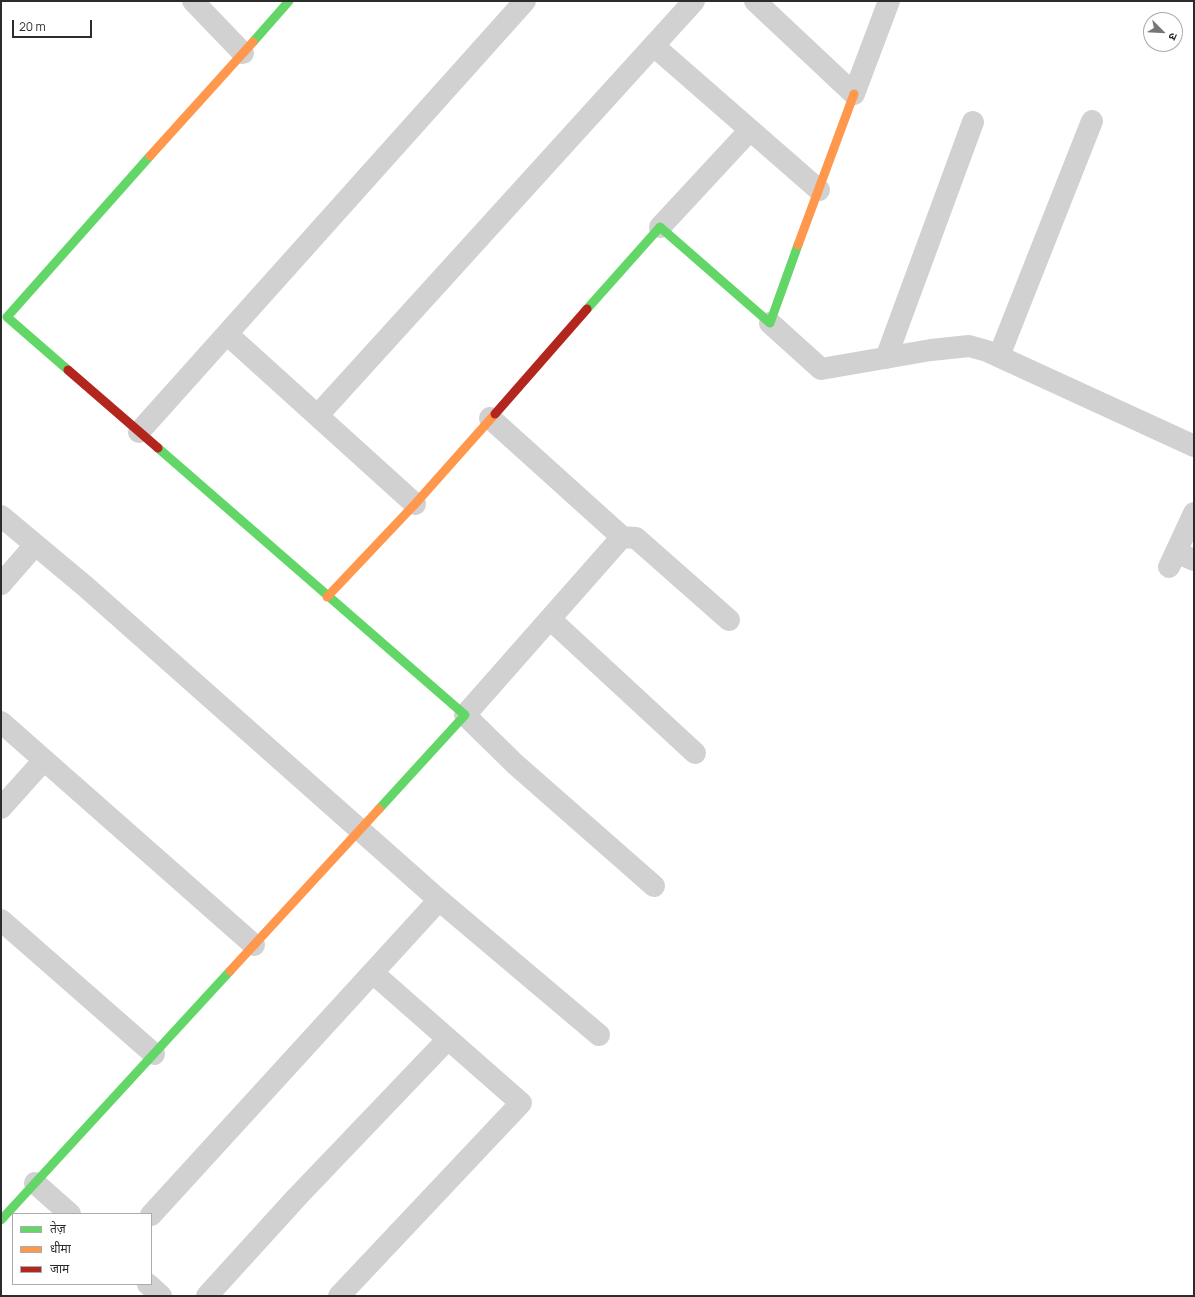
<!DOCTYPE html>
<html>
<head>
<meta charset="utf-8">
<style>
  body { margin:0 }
  #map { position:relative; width:1195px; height:1297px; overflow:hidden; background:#fff; font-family:Manrope,"Noto Sans Devanagari",sans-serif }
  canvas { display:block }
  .frame { position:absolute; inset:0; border:2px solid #2c2c2c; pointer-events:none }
  .legend { position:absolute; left:12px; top:1213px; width:140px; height:72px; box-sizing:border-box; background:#fff; border:1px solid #ababab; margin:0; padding:5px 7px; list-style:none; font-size:12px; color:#2c2c2c }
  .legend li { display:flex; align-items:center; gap:8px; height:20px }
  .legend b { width:20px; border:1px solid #ababab }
  .north { position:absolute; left:1143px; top:12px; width:40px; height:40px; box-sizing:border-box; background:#fff; border:1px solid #ababab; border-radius:50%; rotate:114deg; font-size:11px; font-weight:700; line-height:16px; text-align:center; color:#2c2c2c }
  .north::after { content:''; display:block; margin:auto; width:14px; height:18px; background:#767676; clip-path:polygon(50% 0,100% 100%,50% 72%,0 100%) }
  .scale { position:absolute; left:12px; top:20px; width:80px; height:18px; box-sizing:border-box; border:2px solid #2c2c2c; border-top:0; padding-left:5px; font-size:12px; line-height:14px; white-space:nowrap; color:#2c2c2c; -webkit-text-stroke:3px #fff; paint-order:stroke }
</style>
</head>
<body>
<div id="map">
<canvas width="1195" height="1297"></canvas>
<div class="frame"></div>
<ul class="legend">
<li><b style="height:5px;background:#63d668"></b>तेज़</li>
<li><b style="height:5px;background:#ff974d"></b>धीमा</li>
<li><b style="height:5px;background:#b3261e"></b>जाम</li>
</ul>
<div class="north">उ</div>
<div class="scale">20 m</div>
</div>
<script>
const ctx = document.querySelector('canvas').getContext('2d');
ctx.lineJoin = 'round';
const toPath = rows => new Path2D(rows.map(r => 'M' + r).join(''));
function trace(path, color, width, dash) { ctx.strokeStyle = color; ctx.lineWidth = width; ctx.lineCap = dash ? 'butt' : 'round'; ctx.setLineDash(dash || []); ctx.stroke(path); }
trace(toPath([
  [193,1,243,53],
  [755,1,854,94,889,1],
  [654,46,819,190],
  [660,227,750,130],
  [770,323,821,369,931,350,969,346,987,351,1194,446],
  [227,334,415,504],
  [999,356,1092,121],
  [886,358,973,122],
  [318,415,694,1],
  [490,418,622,537,636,538,729,620],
  [139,432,525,1],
  [1,516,86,587,439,900,599,1035],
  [622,537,465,715,515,764,654,886],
  [1176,552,1194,560],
  [1169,567,1194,513],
  [1,584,35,545],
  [550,619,695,753],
  [1,722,254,945],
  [1,808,44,760],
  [1,920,154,1054],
  [35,1183,70,1214],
  [151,1215,439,900],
  [148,1284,161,1296],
  [207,1296,297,1197,448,1039],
  [339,1296,521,1103,373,973]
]), '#d1d1d1', 22);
trace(toPath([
  [253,42,289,1],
  [587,309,660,227,770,323,798,245],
  [68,370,7,317,150,156],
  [158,448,465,715,379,809],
  [1,1220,230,971]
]), '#63d668', 9);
trace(toPath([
  [150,156,253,42],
  [798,245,854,94],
  [327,597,415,504,495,414],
  [230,971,379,809]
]), '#ff974d', 9);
trace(toPath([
  [68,370,158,448],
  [495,414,587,309]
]), '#b3261e', 9);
</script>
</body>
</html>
